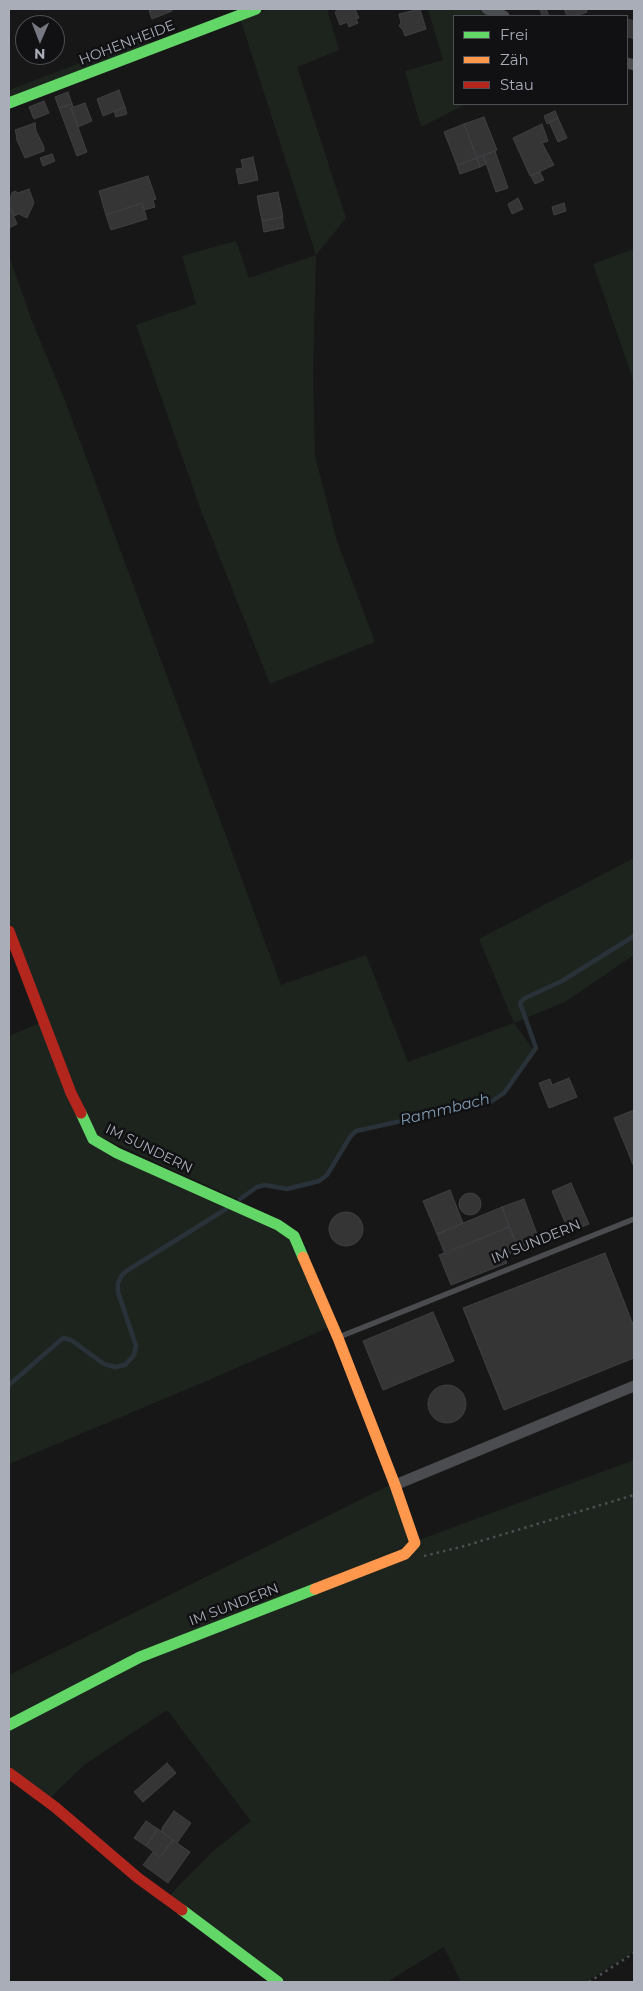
<!DOCTYPE html>
<html>
<head>
<meta charset="utf-8">
<style>
  body { margin:0 }
  #map { position:relative; width:643px; height:1991px; overflow:hidden; background:#171717; font-family:Montserrat,sans-serif }
  canvas { display:block }
  .frame { position:absolute; inset:0; border:10px solid #a8adb8; pointer-events:none }
  .legend { position:absolute; left:453px; top:15px; width:175px; height:90px; box-sizing:border-box; background:#111113; border:1px solid #4d4f55; margin:0; padding:6px 9px; list-style:none; font-size:15px; color:#a8adb8 }
  .legend li { display:flex; align-items:center; gap:10px; height:25px }
  .legend b { width:25px; border:1px solid #4d4f55 }
  .north { position:absolute; left:15px; top:15px; width:50px; height:50px; box-sizing:border-box; background:#111113; border:1px solid #4d4f55; border-radius:50%; rotate:181deg; font-size:14px; font-weight:700; line-height:20px; text-align:center; color:#a8adb8 }
  .north::after { content:''; display:block; margin:auto; width:18px; height:22px; background:#757880; clip-path:polygon(50% 0,100% 100%,50% 72%,0 100%) }
</style>
</head>
<body>
<div id="map">
<canvas width="643" height="1991"></canvas>
<div class="frame"></div>
<ul class="legend">
<li><b style="height:6px;background:#63d668"></b>Frei</li>
<li><b style="height:6px;background:#ff974d"></b>Zäh</li>
<li><b style="height:6px;background:#b3261e"></b>Stau</li>
</ul>
<div class="north">N</div>
</div>
<script>
const ctx = document.querySelector('canvas').getContext('2d');
ctx.lineJoin = 'round';
function paint(path, color) { ctx.fillStyle = color; ctx.fill(path, 'evenodd'); }
const toPath = rows => new Path2D(rows.map(r => 'M' + r).join(''));
function trace(path, color, width, dash) { ctx.strokeStyle = color; ctx.lineWidth = width; ctx.lineCap = dash ? 'butt' : 'round'; ctx.setLineDash(dash || []); ctx.stroke(path); }
function label(font, color, halo, rows, align = 'center') {
  ctx.font = font + ' Montserrat,sans-serif'; ctx.lineWidth = 5; ctx.setLineDash([]); ctx.textBaseline = 'middle'; ctx.strokeStyle = halo; ctx.fillStyle = color; for (const [text, x, y, turn = 0] of rows) {
    ctx.save(); ctx.translate(x, y); ctx.rotate((+turn || 0) * Math.PI / 180); ctx.textAlign = isNaN(turn) ? turn : align; if (halo) ctx.strokeText(text, 0, 0); ctx.fillText(text, 0, 0); ctx.restore();
  }
}
paint(toPath([
  [269,9,327,9,339,50,297,67,346,218,316,255,313,373,315,456,337,541,375,642,270,684,200,508,136,325,196,304,182,256,236,241,249,278,316,255,241,21],
  [428,9,490,9,493,16,454,16,454,104,466,104,421,127,405,71,443,60],
  [148,37,151,47,9,99,9,90],
  [634,249,634,382,593,264],
  [9,256,32,321,66,403,281,985,366,955,408,1062,514,1023,479,939,634,858,634,955,565,1002,514,1023,533,1049,502,1093,491,1100,363,1127,354,1131,348,1136,325,1174,319,1179,287,1188,263,1183,255,1186,237,1199,92,1133,9,921],
  [42,1022,90,1139,290,1238,332,1326,202,1383,9,1464,9,1036],
  [634,1460,634,1952,586,1982,461,1982,444,1947,387,1982,282,1982,167,1898,213,1851,251,1821,167,1710,84,1765,48,1800,9,1770,9,1726,140,1659,416,1541],
  [392,1484,413,1543,141,1655,9,1723,9,1675]
]), '#1d241e');
trace(toPath([
  [240,1199,257,1187,265,1185,287,1189,319,1181,327,1175,350,1137,356,1131,492,1101,504,1093,536,1048,520,1003,525,998,562,981,634,936],
  [9,1385,63,1338,71,1340,104,1364,115,1367,125,1365,134,1355,136,1346,118,1292,118,1283,122,1275,128,1270,226,1209]
]), '#2a3239', 4.5);
const building = toPath([
  [151,9,171,9,172,11,152,19,149,11,152,10,151,9],
  [339,9,355,9,359,18,356,19,358,23,349,27,347,22,340,25,335,12,339,9],
  [420,9,426,29,405,36,403,30,399,26,401,23,399,14,420,9],
  [540,9,546,9,549,16,542,16,540,9],
  [564,9,586,9,587,12,575,16,567,16,564,9],
  [627,19,634,21,634,39,629,37,627,38,627,19],
  [119,90,125,107,103,116,97,99,119,90],
  [68,92,72,104,59,108,55,97,68,92],
  [44,101,49,113,34,119,29,107,44,101],
  [85,103,92,121,78,127,71,108,85,103],
  [72,104,73,107,71,108,87,152,77,156,59,108,72,104],
  [125,107,127,114,116,117,114,111,125,107],
  [555,111,558,118,547,124,544,116,555,111],
  [484,117,497,150,477,158,464,124,484,117],
  [558,118,567,138,558,142,549,122,558,118],
  [35,123,36,131,44,147,44,151,25,158,16,138,17,137,15,130,35,123],
  [464,124,477,158,457,165,444,132,464,124],
  [542,124,548,141,542,143,554,165,530,176,513,138,542,124],
  [495,151,508,188,496,192,483,155,495,151],
  [52,154,55,161,43,166,40,158,52,154],
  [483,155,486,164,480,167,477,158,483,155],
  [253,157,258,180,239,184,236,169,243,168,241,160,253,157],
  [477,158,480,167,460,174,457,165,477,158],
  [540,172,544,180,535,184,531,176,540,172],
  [148,176,156,199,153,200,155,207,144,210,142,203,106,215,99,191,148,176],
  [29,189,34,203,27,218,19,214,14,216,9,203,12,193,15,191,18,193,29,189],
  [278,192,283,217,262,221,257,196,278,192],
  [518,198,523,209,512,214,508,204,518,198],
  [142,203,147,219,111,230,106,215,142,203],
  [564,203,566,211,554,215,552,207,564,203],
  [9,207,10,207,17,224,9,228,9,207],
  [282,217,284,228,264,232,262,221,282,217],
  [569,1078,577,1097,549,1108,539,1083,550,1079,552,1085,569,1078],
  [634,1110,634,1167,614,1118,634,1110],
  [571,1183,589,1224,569,1232,552,1191,571,1183],
  [450,1190,463,1223,437,1234,423,1201,450,1190],
  '459 1204a11 11 0 1 1 22 0a11 11 0 1 1-22 0Z',
  [524,1199,540,1242,519,1250,502,1207,524,1199],
  [502,1207,509,1227,445,1254,437,1234,502,1207],
  '329 1229a17 17 0 1 1 34 0a17 17 0 1 1-34 0Z',
  [509,1227,519,1250,504,1256,507,1263,451,1285,439,1255,509,1227],
  [605,1253,634,1327,634,1358,504,1410,463,1308,605,1253],
  [433,1312,454,1361,383,1390,363,1341,433,1312],
  '428 1404a19 19 0 1 1 38 0a19 19 0 1 1-38 0Z',
  [167,1763,176,1773,143,1802,134,1792,167,1763],
  [174,1811,191,1823,177,1843,190,1852,168,1883,143,1865,153,1852,160,1857,173,1840,162,1832,162,1828,174,1811],
  [146,1821,158,1829,146,1846,134,1838,146,1821],
  [158,1829,173,1840,160,1857,146,1846,158,1829]
]);
paint(building, '#353536');
trace(building, '#3f4043', 1);
trace(toPath([
  [424,1556,461,1547,634,1495],
  [589,1982,634,1953]
]), '#4d4e52', 2.5, [2.5, 4]);
trace(toPath([
  [339,1337,634,1219]
]), '#4b4c50', 5.5);
trace(toPath([
  [487,9,504,16],
  [627,63,634,65],
  [395,1485,634,1386]
]), '#4b4c50', 11);
trace(toPath([
  [9,103,256,9],
  [81,1113,93,1139,117,1153,278,1225,294,1236,303,1257],
  [9,1725,140,1657,315,1589],
  [182,1910,278,1982]
]), '#63d668', 11);
trace(toPath([
  [303,1257,338,1338,395,1485,415,1543,405,1554,315,1589]
]), '#ff974d', 11);
trace(toPath([
  [9,931,71,1093,81,1113],
  [9,1773,55,1807,138,1878,182,1910]
]), '#b3261e', 11);
label('14px', '#a8adb8', '#111113', [
  ["HOHENHEIDE",127,43,-21],
  ["IM SUNDERN",149,1149,26],
  ["IM SUNDERN",536,1242,-22],
  ["IM SUNDERN",234,1605,-21]
]);
label('italic 15px', '#7f9bb3', '#111113', [
  ["Rammbach",445,1110,-14]
]);
</script>
</body>
</html>
